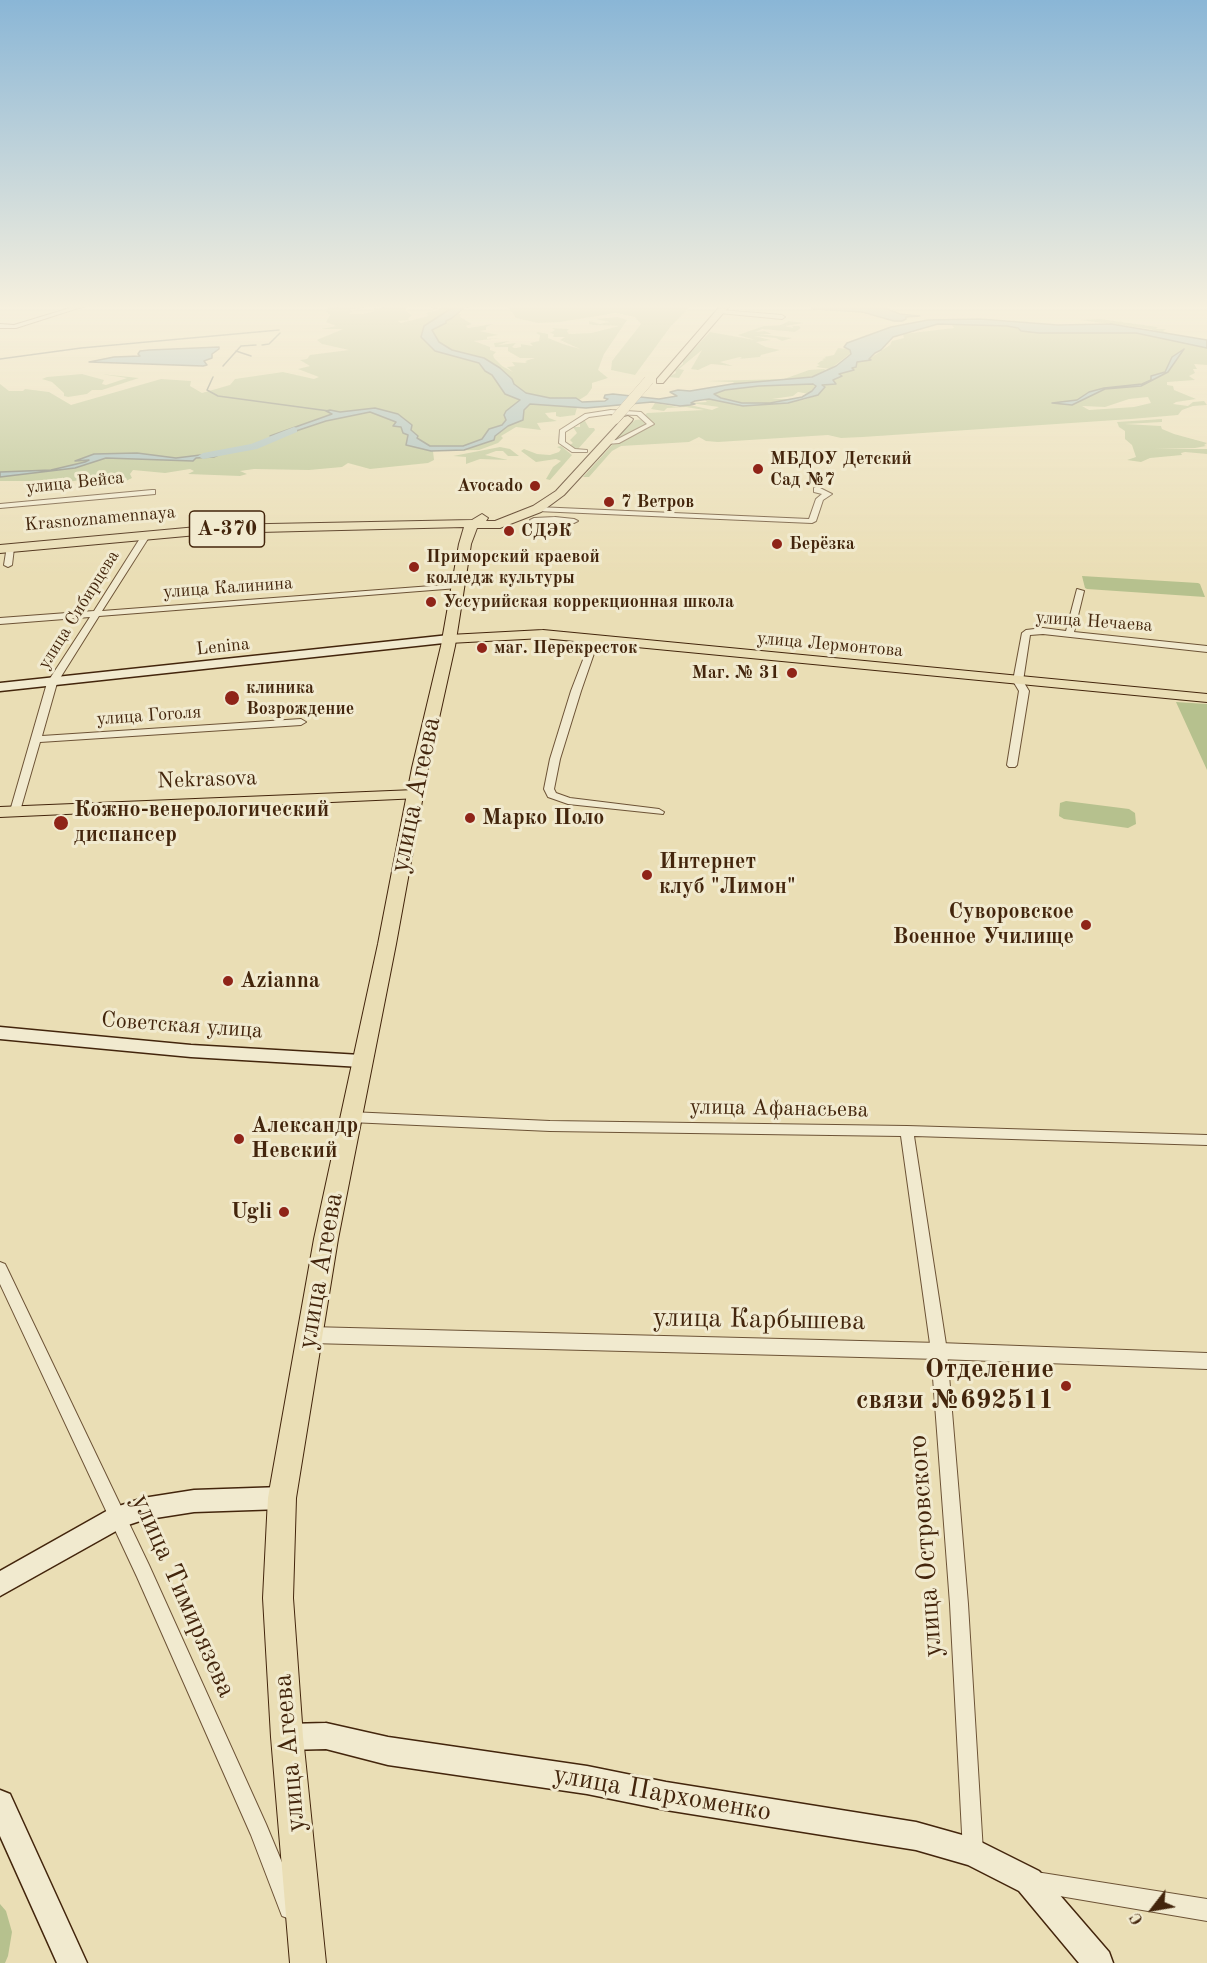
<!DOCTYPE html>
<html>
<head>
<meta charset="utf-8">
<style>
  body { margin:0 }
  #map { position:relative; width:1207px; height:1963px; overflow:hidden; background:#eadeb5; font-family:"Old Standard TT",serif }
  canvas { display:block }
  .north { position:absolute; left:1123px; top:1879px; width:60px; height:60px; -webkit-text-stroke:4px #f1eacf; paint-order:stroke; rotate:239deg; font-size:16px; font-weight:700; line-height:24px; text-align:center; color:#43250c }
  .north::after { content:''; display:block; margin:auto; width:21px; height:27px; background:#43250c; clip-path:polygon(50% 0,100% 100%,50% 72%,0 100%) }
</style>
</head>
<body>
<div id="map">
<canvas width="1207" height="1963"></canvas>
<div class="north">С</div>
</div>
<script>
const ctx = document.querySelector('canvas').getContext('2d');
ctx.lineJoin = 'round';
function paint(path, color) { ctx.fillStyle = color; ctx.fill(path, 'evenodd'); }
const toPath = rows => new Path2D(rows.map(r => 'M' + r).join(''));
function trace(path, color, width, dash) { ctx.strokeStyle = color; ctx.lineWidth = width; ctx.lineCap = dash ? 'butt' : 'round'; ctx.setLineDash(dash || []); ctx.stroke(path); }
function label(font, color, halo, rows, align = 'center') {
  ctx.font = font + ' "Old Standard TT",serif'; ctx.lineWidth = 6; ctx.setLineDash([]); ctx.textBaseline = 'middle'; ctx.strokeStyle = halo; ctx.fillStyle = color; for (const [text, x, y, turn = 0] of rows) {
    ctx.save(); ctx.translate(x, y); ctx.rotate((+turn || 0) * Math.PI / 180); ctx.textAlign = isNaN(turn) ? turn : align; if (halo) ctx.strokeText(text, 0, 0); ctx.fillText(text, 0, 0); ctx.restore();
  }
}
paint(toPath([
  [332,304,337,308,343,306,340,304,370,306,349,310,353,311,349,314,362,314,373,312,374,309,410,304,402,306,407,307,406,311,412,315,408,319,410,320,398,321,401,323,428,316,426,313,443,308,438,306,438,309,435,309,425,304,486,304,449,311,461,314,460,317,472,324,466,326,468,328,493,324,486,327,486,330,480,331,498,335,487,337,487,339,501,338,474,341,490,347,490,350,496,352,493,355,494,358,502,366,513,372,507,367,515,366,512,362,525,363,527,362,525,361,535,358,520,358,508,351,508,347,495,347,494,343,510,341,498,345,516,343,512,347,515,348,521,347,521,344,533,346,530,343,539,341,540,335,536,333,538,332,548,334,548,338,563,344,580,349,560,340,565,337,553,337,554,334,550,333,555,330,552,328,569,329,567,331,569,334,591,333,619,326,593,325,589,324,589,321,600,324,609,322,596,319,618,317,627,320,604,354,598,370,608,378,592,383,592,388,587,395,579,400,575,415,560,417,556,416,556,412,545,413,549,418,557,421,537,423,541,430,516,427,501,436,503,438,498,443,479,450,433,451,434,460,428,463,370,469,348,463,342,467,309,470,254,469,240,471,247,474,240,476,188,474,194,471,190,469,165,473,133,470,130,474,132,478,126,481,111,480,107,483,94,484,88,483,87,479,48,485,42,484,39,481,0,481,0,384,9,391,23,391,25,389,49,392,71,405,161,379,191,381,190,386,202,393,230,385,235,379,283,372,314,379,319,377,298,369,310,366,300,360,307,359,310,355,349,350,322,344,317,340,343,329,321,329,336,326,326,322,330,315,325,311],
  [506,304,693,304,671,326,635,375,611,370,612,361,641,324,635,317,616,313,560,322,538,323,516,318],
  [1100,319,1158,327,1156,329,1166,329,1163,331,1168,333,1207,340,1156,331,1150,329,1080,320],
  [789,321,803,323,785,326,793,328,792,326,799,326,801,328,795,332,762,329,755,332,765,331,772,334,760,334,792,338,782,341,776,338,754,336,771,340,756,342,766,347,780,350,761,355,760,357,739,359,742,358,740,357,720,362,733,366,711,364,698,370,691,369,702,350,679,369,684,370,679,378,668,377,676,373,675,370,683,364,683,360,710,332,755,340,738,335,764,326,781,325],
  [971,323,1014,326,1021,331,1039,333,1136,333,1207,348,1207,365,1194,364,1197,369,1193,369,1195,373,1189,376,1195,380,1167,382,1167,385,1173,386,1174,390,1196,399,1176,402,1173,404,1188,406,1193,402,1204,401,1207,405,1193,406,1182,410,1178,415,1131,419,863,437,841,438,828,435,718,442,706,441,699,437,689,442,621,446,612,451,589,477,583,477,613,444,619,441,617,438,618,435,635,420,646,419,644,416,647,413,704,410,686,407,667,408,664,411,651,409,655,403,677,407,690,405,712,410,719,407,690,403,707,402,705,400,709,399,743,406,803,400,818,395,821,385,835,383,833,380,837,379,838,375,853,369,857,362,869,359,890,345,892,341,904,338,903,334,954,328,952,325,940,324],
  [1148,397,1151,403,1134,407,1089,410,1082,406,1105,407,1129,399],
  [838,348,849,349,851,353,830,369,816,367,820,365,817,364,821,361,824,360,822,359,826,358,824,357,834,355],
  [824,369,826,370,812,377,782,381,732,384,734,382,707,381,784,379,809,370],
  [82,374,104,380,102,384,106,385,127,378,101,374,139,378,102,390,92,390,87,394,68,397,64,396,64,393,52,382,42,379,47,377],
  [813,384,816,385,809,394,798,392,793,396,772,399,794,399,770,403,742,403,721,398,713,394,725,390,759,386],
  [584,419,589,428,594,428,595,430,578,449,573,449,568,446,573,443,570,440,577,433,573,427,580,427,580,423],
  [1162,419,1162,422,1125,424,1161,426,1162,429,1174,434,1207,443,1204,445,1206,446,1195,448,1155,449,1207,449,1207,454,1185,452,1181,453,1182,455,1150,458,1141,462,1127,460,1136,457,1132,445,1125,439,1125,431,1119,427,1117,422],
  [561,446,572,455,550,480,546,479,553,467,561,461,556,459,536,462,521,451,524,449,537,454,550,455,559,452,561,449,557,447],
  [500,447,510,449,519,456,508,456,503,451,496,451,485,455,508,460,480,459,466,464,466,457,453,456],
  [1082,576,1198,583,1200,584,1205,597,1087,589,1085,588],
  [1176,702,1207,704,1207,770],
  [1066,801,1129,809,1135,813,1136,824,1128,828,1064,819,1059,816,1060,803],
  [0,1904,6,1911,12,1932,8,1956,5,1963,0,1963]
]), '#b6c18e');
const water = toPath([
  [458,304,469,304,452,318,446,321,446,323,432,330,439,342,452,350,484,358,500,368,512,379,514,384,526,393,550,398,576,398,582,402,605,401,608,399,604,398,605,395,613,394,659,399,677,396,670,392,678,390,690,391,732,384,812,377,836,366,851,354,850,350,844,347,847,343,891,327,928,320,980,319,1058,325,1111,324,1207,340,1207,348,1136,333,1039,333,1021,331,1018,328,1007,326,938,324,893,337,881,350,875,353,869,359,871,360,857,362,856,367,852,368,854,370,839,374,842,376,833,380,836,384,822,385,825,387,818,395,788,403,743,406,709,399,695,401,691,403,695,404,690,405,680,406,652,402,586,408,530,404,524,410,523,420,508,426,495,436,494,440,464,450,431,451,406,445,408,435,403,433,401,427,393,426,396,422,370,412,326,421,278,437,270,436,332,414,326,411,330,410,340,412,375,408,398,414,412,425,411,430,418,436,417,438,430,446,463,446,482,439,489,429,502,425,506,420,504,415,506,411,520,400,505,394,492,375,485,371,479,363,435,351,421,337,424,326,458,304],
  [813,384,816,386,812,391,802,397,770,403,742,403,721,398,714,394,725,390,759,386,813,384],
  [820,304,875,304,900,314,920,316,906,317,906,319,902,321,894,321,862,312,812,309,812,306,820,304],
  [219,347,219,349,212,354,212,358,204,361,207,365,203,366,89,362,114,357,140,356,138,354,140,351,149,350,219,347],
  [1184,349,1168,372,1141,386,1105,389,1072,405,1052,403,1077,400,1089,392,1104,388,1142,384,1151,380,1151,376,1165,372,1172,357,1184,349],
  [225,452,214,457,196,458,193,461,106,458,75,468,0,477,0,472,51,470,85,462,89,460,75,461,94,454,137,453,176,458,225,452]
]);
paint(water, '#9eb9ba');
trace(water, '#7a7e74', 1.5);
trace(toPath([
  [262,345,269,344,280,333],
  [236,351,251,356],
  [0,359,81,348,279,330],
  [223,366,241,346,256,345],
  [213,377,207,390,218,396,329,411]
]), '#7a7e74', 1.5);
paint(toPath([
  [294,427,297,428,297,432,257,449,203,459,198,456,203,453,251,444,294,427]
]), '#9eb9ba');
const minor = toPath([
  [83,304,91,304,16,328,0,328,0,324,14,325,83,304],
  [721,310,782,315,785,317,782,319,719,313,721,310],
  [611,410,641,412,654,424,619,443,607,444,604,442,605,441,616,440,647,424,637,415,611,414,589,417,565,432,565,442,575,449,587,450,587,452,572,452,559,443,560,430,585,414,611,410],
  [814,488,820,488,832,494,823,500,816,521,812,523,537,511,533,509,537,507,809,519,816,499,822,494,814,492,814,488],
  [152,490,155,490,155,494,0,508,0,504,152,490],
  [555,517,574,519,578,521,574,523,555,521,534,522,530,520,534,518,555,517],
  [144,532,151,534,102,611,458,584,462,586,458,588,99,616,57,683,42,736,301,719,306,722,301,725,40,742,20,811,15,814,11,813,10,811,47,683,90,617,0,624,0,618,94,611,144,532],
  [7,546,14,548,12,565,8,567,4,565,7,546],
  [1077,589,1084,591,1074,632,1207,646,1207,652,1043,634,1030,635,1023,681,1029,691,1017,765,1015,767,1009,767,1007,765,1019,691,1013,681,1022,633,1026,630,1043,628,1066,631,1077,589],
  [595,636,599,639,581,691,560,759,554,789,556,793,570,798,659,809,664,812,663,814,568,804,548,797,544,789,550,759,571,691,591,639,595,636],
  [350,1112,550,1121,907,1126,1207,1135,1207,1145,914,1136,947,1351,968,1604,983,1852,980,1859,973,1862,966,1859,963,1852,950,1604,931,1351,901,1136,550,1131,350,1122,345,1120,343,1117,345,1114,350,1112],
  [0,1262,5,1264,7,1268,149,1565,266,1824,301,1908,298,1916,290,1919,282,1916,251,1835,137,1577,0,1284,0,1262],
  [1036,1872,1207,1899,1207,1921,1036,1892,1029,1889,1026,1882,1029,1875,1036,1872]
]);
const tertiary = toPath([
  [310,1327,939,1343,1207,1353,1207,1369,939,1359,310,1343,303,1341,300,1335,303,1329,310,1327]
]);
const secondary = toPath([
  [449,635,453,636,453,642,0,691,0,683,449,635],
  [0,1027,191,1045,361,1055,367,1057,370,1061,367,1065,361,1067,191,1057,0,1039,0,1027],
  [282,1487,290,1491,294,1498,290,1505,282,1509,194,1512,143,1520,125,1526,0,1596,0,1571,110,1509,143,1498,194,1490,282,1487],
  [326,1723,388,1737,587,1766,666,1782,916,1822,973,1838,1039,1871,1109,1952,1113,1963,1079,1963,1019,1891,968,1865,916,1850,666,1810,587,1794,388,1765,326,1749,287,1750,278,1746,274,1737,278,1728,287,1724,326,1723],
  [0,1790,10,1794,87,1963,57,1963,0,1836,0,1790]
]);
const primary = toPath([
  [543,630,1207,694,1207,702,543,638,449,643,443,639,449,635,543,630],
  [415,790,420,792,423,795,420,798,0,817,0,807,415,790]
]);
const trunk = toPath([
  [722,304,731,304,663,383,657,383,657,379,722,304],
  [628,416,633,419,632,421,564,495,541,512,500,528,477,528,471,544,455,646,428,768,396,944,338,1239,296,1498,293,1598,303,1737,326,1963,290,1963,271,1737,263,1598,268,1498,314,1239,378,944,412,768,441,646,459,544,464,527,219,533,0,553,0,545,219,525,472,520,482,514,488,518,486,521,495,521,533,506,556,491,624,417,628,416]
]);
trace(minor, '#6d5336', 2);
trace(tertiary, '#6d5336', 2);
trace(secondary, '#43250c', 3);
trace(primary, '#43250c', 2);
trace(trunk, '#43250c', 2);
paint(minor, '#f1eacf');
paint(tertiary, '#f1eacf');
paint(secondary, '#f1eacf');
paint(primary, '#eadeb5');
paint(trunk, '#eadeb5');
const trunkBridge = toPath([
  [615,419,649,380]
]);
trace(trunkBridge, '#43250c', 10, []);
trace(trunkBridge, '#eadeb5', 10);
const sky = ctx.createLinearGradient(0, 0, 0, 579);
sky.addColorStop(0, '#8ab6d6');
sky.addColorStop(0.53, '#f6f0de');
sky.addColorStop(1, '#f6f0de00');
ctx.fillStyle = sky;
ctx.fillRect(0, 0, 1207, 579);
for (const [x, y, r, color] of [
  [758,469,6,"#8f2418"],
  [535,486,6,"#8f2418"],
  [609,502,6,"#8f2418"],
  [509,531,6,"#8f2418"],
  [777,544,6,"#8f2418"],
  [414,567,6,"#8f2418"],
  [431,602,6,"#8f2418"],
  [482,648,6,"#8f2418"],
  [792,673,6,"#8f2418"],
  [232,698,8,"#8f2418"],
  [470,818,6,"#8f2418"],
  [61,823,8,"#8f2418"],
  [647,875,6,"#8f2418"],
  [1086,925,6,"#8f2418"],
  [228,981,6,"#8f2418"],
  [239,1139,6,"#8f2418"],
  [284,1212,6,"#8f2418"],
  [1066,1386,6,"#8f2418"]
]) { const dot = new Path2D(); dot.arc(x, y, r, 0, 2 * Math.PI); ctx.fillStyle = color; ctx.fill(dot); trace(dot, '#f1eacf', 2); }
label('bold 18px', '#43250c', '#f1eacf', [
  ["МБДОУ Детский",770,459],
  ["Сад №7",770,480],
  ["Avocado",523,486,"right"],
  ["7 Ветров",621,502],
  ["СДЭК",521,531],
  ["Берёзка",789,544],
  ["Приморский краевой",426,557],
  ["колледж культуры",426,578],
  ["Уссурийская коррекционная школа",443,602],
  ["маг. Перекресток",494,648],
  ["Маг. № 31",780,673,"right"],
  ["клиника",246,688],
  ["Возрождение",246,709]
], 'left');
label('18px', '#43250c', '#f1eacf', [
  ["улица Вейса",75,483,-6],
  ["Krasnoznamennaya",100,519,-5],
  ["улица Калинина",228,588,-4],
  ["улица Сибирцева",79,610,-58],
  ["улица Нечаева",1094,622,4],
  ["улица Лермонтова",830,645,5],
  ["Lenina",223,647,-6],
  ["улица Гоголя",149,716,-4]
]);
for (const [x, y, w] of [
  [227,529,75]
]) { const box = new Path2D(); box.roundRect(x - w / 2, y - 18, w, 36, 4.5); ctx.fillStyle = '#f1eacf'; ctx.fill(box); trace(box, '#43250c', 1.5); }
label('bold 21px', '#43250c', null, [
  ["А-370",227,529]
]);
label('22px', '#43250c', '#f1eacf', [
  ["Nekrasova",207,780,-2],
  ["Советская улица",182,1026,4],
  ["улица Афанасьева",779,1109,1]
]);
label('bold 22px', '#43250c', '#f1eacf', [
  ["Кожно-венерологический",74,810],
  ["диспансер",74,835],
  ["Марко Поло",482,818],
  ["Интернет",659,862],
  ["клуб \"Лимон\"",659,887],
  ["Суворовское",1074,912,"right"],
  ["Военное Училище",1074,937,"right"],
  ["Azianna",240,981],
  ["Александр",251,1126],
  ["Невский",251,1151],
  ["Ugli",272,1212,"right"]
], 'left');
label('27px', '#43250c', '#f1eacf', [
  ["улица Агеева",416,795,-78],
  ["улица Агеева",321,1271,-80],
  ["улица Карбышева",759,1320,1],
  ["улица Островского",926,1546,-94],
  ["улица Тимирязева",183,1596,66],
  ["улица Агеева",290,1753,-95],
  ["улица Пархоменко",662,1794,10]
]);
label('bold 27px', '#43250c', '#f1eacf', [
  ["Отделение",1054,1370],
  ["связи №692511",1054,1401]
], 'right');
</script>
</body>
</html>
